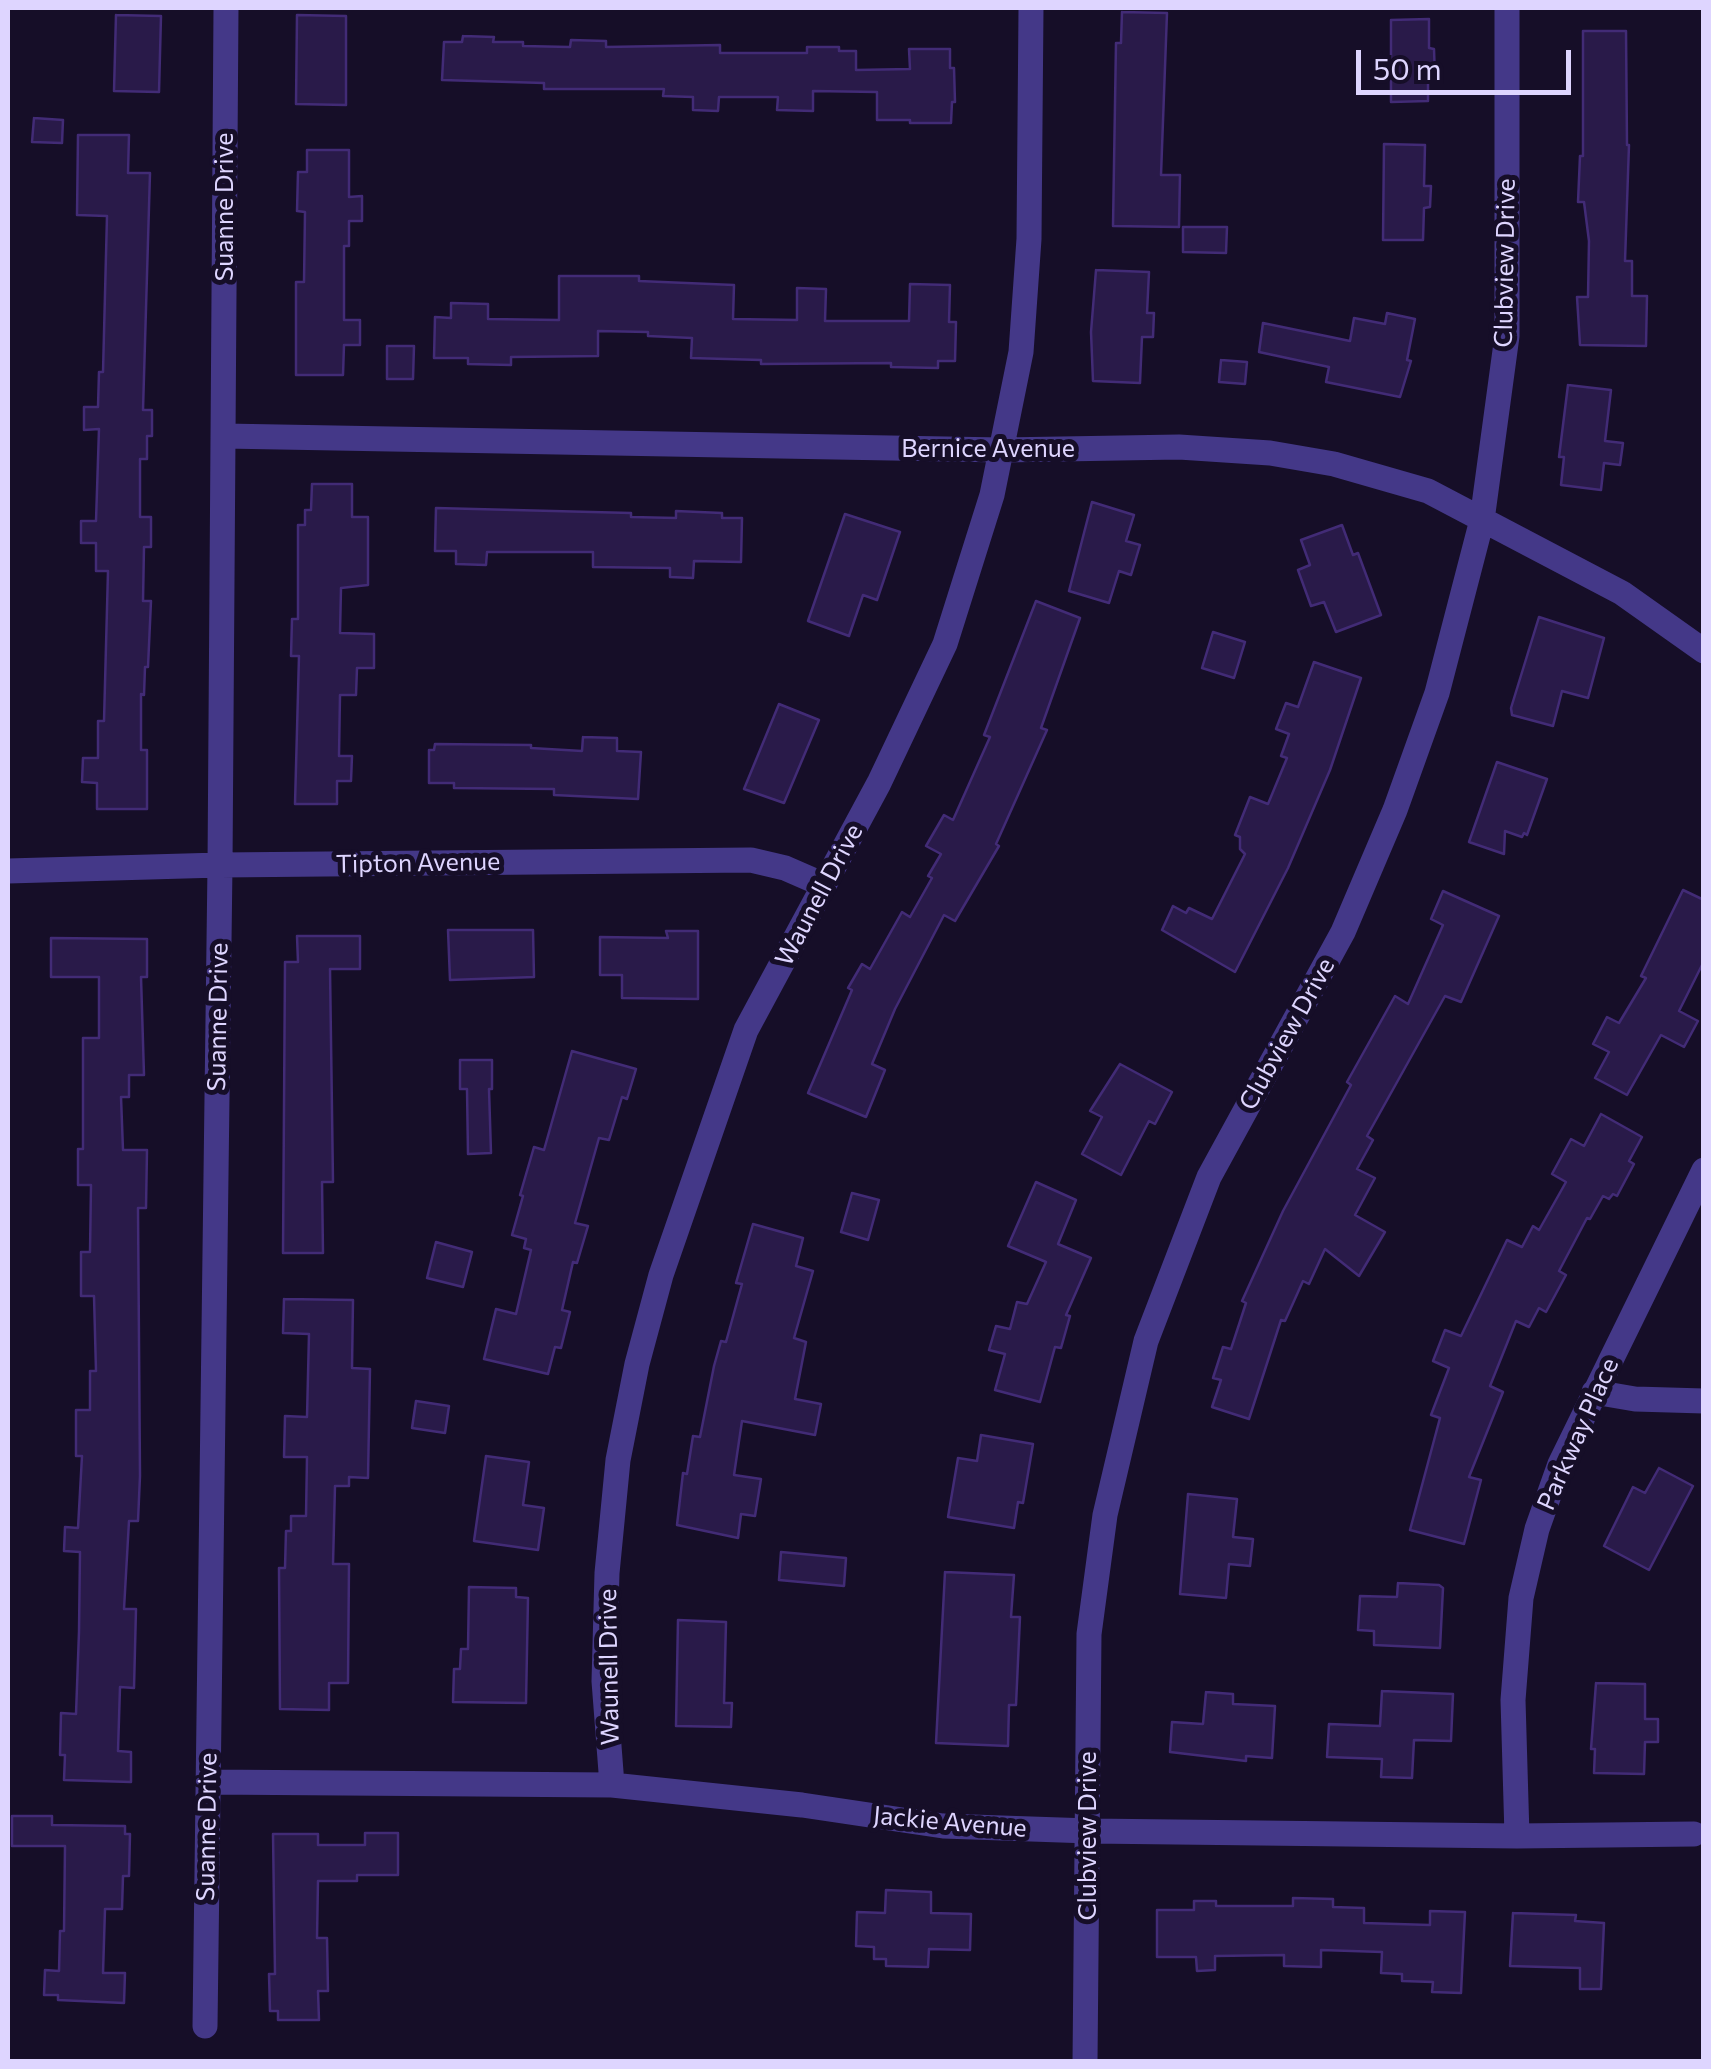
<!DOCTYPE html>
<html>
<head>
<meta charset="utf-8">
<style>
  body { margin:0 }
  #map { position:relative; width:1711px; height:2069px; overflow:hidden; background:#160e28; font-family:Commissioner,sans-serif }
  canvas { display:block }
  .frame { position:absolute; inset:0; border:10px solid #ded5ff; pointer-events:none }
  .scale { position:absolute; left:1356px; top:50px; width:215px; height:45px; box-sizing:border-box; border:5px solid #ded5ff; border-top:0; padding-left:12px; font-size:30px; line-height:35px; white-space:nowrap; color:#ded5ff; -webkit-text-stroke:8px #160e28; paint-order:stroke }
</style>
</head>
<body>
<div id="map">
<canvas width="1711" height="2069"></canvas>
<div class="frame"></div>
<div class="scale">50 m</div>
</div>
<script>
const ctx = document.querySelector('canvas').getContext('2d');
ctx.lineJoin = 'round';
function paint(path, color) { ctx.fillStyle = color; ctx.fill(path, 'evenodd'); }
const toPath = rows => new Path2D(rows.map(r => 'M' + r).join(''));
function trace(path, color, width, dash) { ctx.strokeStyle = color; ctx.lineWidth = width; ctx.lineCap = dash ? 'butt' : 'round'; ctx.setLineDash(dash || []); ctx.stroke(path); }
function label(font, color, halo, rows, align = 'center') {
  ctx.font = font + ' Commissioner,sans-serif'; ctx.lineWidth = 10; ctx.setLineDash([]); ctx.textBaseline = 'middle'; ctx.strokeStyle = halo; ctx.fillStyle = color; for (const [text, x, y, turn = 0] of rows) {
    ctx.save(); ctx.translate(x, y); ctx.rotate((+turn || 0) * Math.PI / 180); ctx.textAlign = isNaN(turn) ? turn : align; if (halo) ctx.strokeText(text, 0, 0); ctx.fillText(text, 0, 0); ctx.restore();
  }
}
const building = toPath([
  [1122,12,1167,13,1161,175,1180,175,1179,227,1113,226,1116,43,1121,43,1122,12],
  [116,15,161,16,159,92,114,91,116,15],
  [297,15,346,16,346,105,296,104,297,15],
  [1429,19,1429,48,1434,49,1435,79,1428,80,1428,101,1391,102,1391,20,1429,19],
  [1583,31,1626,31,1627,145,1629,145,1625,261,1632,261,1632,296,1647,296,1646,346,1580,345,1577,297,1588,297,1589,241,1584,202,1578,202,1580,156,1583,156,1583,31],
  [463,36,494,37,493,42,523,42,523,46,570,47,571,40,606,41,606,47,720,45,720,53,807,53,807,47,839,47,839,51,856,51,856,70,910,69,909,49,950,49,950,68,954,68,955,102,952,102,951,123,910,123,910,120,877,120,877,92,813,91,813,111,777,110,778,97,719,97,718,111,693,110,693,97,663,96,664,89,544,89,544,83,442,80,444,42,462,42,463,36],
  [34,118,63,120,62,143,32,142,34,118],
  [78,135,129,135,128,173,150,173,143,410,152,410,152,436,147,436,147,459,140,459,140,517,151,517,151,547,144,547,143,601,151,601,148,667,145,667,144,695,141,694,141,750,147,750,147,809,97,809,97,783,82,782,83,758,98,758,98,721,104,721,108,571,96,571,96,543,81,543,81,521,96,521,99,429,84,430,84,407,98,407,99,372,103,372,107,216,77,215,78,135],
  [1384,144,1425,145,1424,186,1431,186,1430,207,1424,208,1423,240,1383,240,1384,144],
  [307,150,349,150,349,197,362,196,362,221,349,221,349,246,344,246,344,320,360,320,360,345,344,345,343,375,296,375,296,282,304,282,305,212,297,211,298,172,307,172,307,150],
  [1183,227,1227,227,1226,253,1183,252,1183,227],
  [1096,270,1149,272,1147,313,1154,313,1153,337,1142,337,1140,383,1093,381,1091,332,1096,270],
  [559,276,639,276,639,281,734,285,733,319,797,320,797,288,826,289,825,321,909,321,910,284,950,285,949,322,956,322,955,361,938,361,938,368,891,367,891,363,761,364,761,360,691,358,692,338,648,336,648,332,598,331,598,356,511,357,511,365,468,364,468,358,434,358,435,317,451,318,451,303,488,304,488,319,559,320,559,276],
  [1387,313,1415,319,1407,360,1411,361,1400,397,1326,382,1329,367,1259,352,1263,323,1350,341,1354,318,1385,324,1387,313],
  [387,346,414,346,413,379,387,379,387,346],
  [1221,360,1247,362,1245,384,1219,382,1221,360],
  [1568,385,1611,390,1605,441,1623,443,1620,465,1604,463,1601,490,1561,485,1564,457,1559,457,1568,385],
  [312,484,352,484,352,517,368,517,368,585,341,588,340,633,374,634,374,668,357,668,356,695,340,695,339,756,352,756,351,781,337,781,337,804,295,804,299,656,291,656,292,619,298,619,298,525,305,525,305,510,311,510,312,484],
  [1092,502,1134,515,1126,541,1140,545,1131,575,1119,571,1109,603,1069,591,1092,502],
  [436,508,631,513,631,517,676,518,676,511,722,513,722,518,742,518,741,562,694,561,693,578,670,577,670,568,593,567,593,552,487,552,486,565,456,564,456,551,435,551,436,508],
  [845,514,900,532,877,600,863,595,849,636,808,621,845,514],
  [1342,525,1353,555,1358,553,1381,615,1336,632,1324,602,1311,606,1298,570,1310,565,1301,540,1342,525],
  [1036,601,1080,618,1041,728,1047,730,996,844,999,846,955,921,944,915,895,1009,872,1064,885,1070,866,1117,808,1093,852,990,848,988,862,964,870,969,902,912,910,917,932,878,928,876,941,854,926,846,944,815,953,820,990,737,984,735,1036,601],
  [1539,617,1604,638,1588,698,1562,691,1553,726,1512,715,1511,708,1539,617],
  [1213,632,1245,642,1234,678,1202,668,1213,632],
  [1314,662,1361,678,1330,770,1288,868,1235,972,1162,930,1173,906,1186,913,1189,908,1212,919,1245,854,1240,849,1240,837,1235,835,1250,797,1268,804,1287,758,1281,756,1289,734,1276,729,1286,703,1298,707,1314,662],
  [779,704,819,720,784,803,744,789,779,704],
  [583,737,617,738,617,751,641,752,638,799,554,795,554,789,454,788,454,783,429,783,429,750,434,750,435,744,531,745,531,748,582,751,583,737],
  [1497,762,1547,779,1527,835,1524,833,1522,837,1505,831,1504,854,1469,842,1497,762],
  [1683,890,1704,900,1704,961,1679,1011,1698,1021,1684,1047,1661,1035,1627,1095,1595,1078,1609,1052,1593,1044,1607,1017,1619,1023,1646,978,1641,976,1683,890],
  [1443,891,1499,916,1461,1002,1445,996,1367,1136,1373,1140,1357,1169,1375,1178,1355,1215,1385,1232,1359,1276,1325,1249,1309,1284,1303,1281,1285,1321,1281,1320,1249,1419,1212,1407,1221,1380,1213,1378,1223,1347,1231,1349,1246,1303,1242,1301,1283,1211,1351,1085,1347,1082,1395,996,1408,1004,1443,925,1431,919,1443,891],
  [448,930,533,930,534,977,450,980,448,930],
  [666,931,698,931,698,999,622,998,622,975,600,975,600,937,668,938,666,931],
  [297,936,360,936,360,969,330,969,333,1182,322,1182,323,1253,283,1253,285,962,298,962,297,936],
  [51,938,147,939,147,977,141,977,144,1075,129,1075,129,1097,121,1097,123,1150,147,1150,146,1208,138,1208,140,1476,138,1521,129,1521,124,1609,136,1609,134,1688,120,1687,118,1751,131,1752,131,1782,64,1780,65,1755,60,1755,61,1713,76,1714,79,1632,80,1552,64,1551,65,1527,78,1528,82,1456,76,1456,76,1410,90,1410,90,1371,96,1371,94,1296,81,1296,81,1252,90,1252,91,1185,78,1185,78,1149,83,1149,83,1038,99,1038,99,977,51,977,51,938],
  [572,1051,636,1069,627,1099,622,1097,609,1140,599,1138,575,1223,588,1226,577,1263,573,1262,562,1310,570,1312,561,1348,555,1347,548,1374,484,1359,496,1309,516,1314,531,1250,524,1248,526,1239,512,1235,523,1196,520,1195,534,1147,544,1150,572,1051],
  [460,1060,492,1060,492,1089,489,1089,491,1153,468,1154,467,1089,460,1089,460,1060],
  [1120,1064,1172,1092,1155,1124,1149,1121,1121,1175,1082,1154,1102,1117,1090,1111,1120,1064],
  [1601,1114,1642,1137,1629,1161,1634,1164,1617,1196,1613,1194,1609,1199,1603,1196,1590,1219,1587,1218,1559,1271,1566,1275,1546,1312,1539,1308,1529,1327,1516,1321,1490,1386,1503,1392,1469,1477,1481,1480,1464,1544,1410,1530,1440,1418,1431,1415,1449,1368,1433,1361,1445,1330,1461,1336,1507,1240,1522,1247,1533,1226,1539,1230,1566,1182,1552,1174,1571,1139,1584,1146,1601,1114],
  [1036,1182,1076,1200,1058,1244,1091,1258,1066,1315,1070,1316,1061,1348,1055,1347,1040,1402,995,1390,1005,1354,989,1350,996,1326,1010,1329,1017,1302,1027,1304,1046,1262,1008,1246,1036,1182],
  [852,1193,879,1200,868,1240,841,1232,852,1193],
  [753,1224,803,1238,796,1266,813,1271,794,1338,806,1342,795,1399,821,1404,815,1435,742,1421,734,1475,761,1479,755,1516,741,1514,738,1538,677,1525,683,1473,687,1474,693,1436,700,1437,714,1366,721,1341,726,1342,742,1284,736,1283,753,1224],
  [436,1242,472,1252,463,1287,427,1278,436,1242],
  [284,1299,353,1300,352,1368,370,1369,368,1478,349,1477,349,1486,335,1486,333,1564,349,1564,348,1683,329,1683,329,1710,280,1709,279,1568,285,1568,286,1531,291,1531,291,1516,306,1516,307,1457,284,1457,285,1416,307,1417,309,1334,283,1333,284,1299],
  [416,1401,449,1406,445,1433,412,1428,416,1401],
  [981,1435,1033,1444,1023,1503,1018,1502,1014,1528,948,1517,958,1458,977,1461,981,1435],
  [486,1456,529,1462,523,1505,544,1508,538,1550,474,1541,486,1456],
  [1659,1468,1693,1486,1649,1570,1604,1546,1633,1487,1645,1493,1659,1468],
  [1188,1494,1237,1499,1233,1537,1253,1539,1250,1566,1229,1564,1226,1598,1180,1594,1188,1494],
  [781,1552,846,1558,844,1586,779,1580,781,1552],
  [945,1572,1014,1575,1011,1617,1020,1617,1016,1705,1009,1705,1008,1746,936,1743,945,1572],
  [1398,1583,1439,1585,1443,1588,1440,1648,1374,1645,1374,1631,1358,1630,1360,1596,1397,1597,1398,1583],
  [469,1587,516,1588,516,1597,528,1598,526,1703,453,1702,454,1669,460,1669,461,1649,468,1649,469,1587],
  [678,1620,726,1622,724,1703,732,1703,731,1727,676,1726,678,1620],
  [1596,1683,1645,1684,1645,1719,1658,1719,1658,1742,1645,1742,1644,1774,1594,1773,1595,1749,1591,1749,1596,1683],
  [1382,1691,1453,1694,1451,1741,1414,1740,1412,1778,1381,1777,1382,1759,1327,1757,1329,1724,1380,1726,1382,1691],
  [1206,1692,1233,1694,1233,1704,1275,1706,1272,1758,1246,1756,1246,1761,1170,1752,1172,1722,1203,1724,1206,1692],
  [12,1816,52,1816,52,1825,125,1826,125,1834,130,1834,129,1876,123,1876,122,1909,105,1909,103,1973,125,1973,124,2003,58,2000,58,1995,44,1995,45,1970,59,1971,60,1931,64,1931,65,1846,12,1846,12,1816],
  [365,1833,398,1833,398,1875,357,1875,357,1881,318,1881,317,1938,327,1938,328,1991,318,1991,319,2020,278,2020,278,2011,270,2011,269,1974,275,1974,273,1834,318,1834,318,1845,365,1845,365,1833],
  [886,1890,931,1892,931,1913,971,1914,970,1950,929,1949,928,1967,886,1966,886,1959,874,1959,874,1947,856,1946,857,1912,885,1913,886,1890],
  [1293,1898,1333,1899,1333,1907,1364,1908,1364,1923,1430,1925,1430,1911,1465,1912,1461,1993,1432,1992,1433,1982,1402,1981,1402,1974,1381,1973,1382,1952,1321,1950,1321,1967,1284,1966,1284,1955,1215,1956,1215,1970,1197,1971,1196,1957,1157,1957,1157,1910,1194,1910,1194,1901,1216,1901,1216,1906,1293,1906,1293,1898],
  [1513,1913,1576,1915,1575,1921,1604,1923,1601,1989,1580,1989,1580,1968,1510,1966,1513,1913]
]);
paint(building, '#291a49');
trace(building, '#422b76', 2.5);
trace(toPath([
  [224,436,1002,450,1179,447,1270,453,1334,464,1428,491,1622,593,1704,651],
  [8,871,220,865,751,860,785,868,824,885],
  [1594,1392,1635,1399,1704,1401],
  [208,1782,612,1785,802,1805,943,1826,1090,1831,1517,1836,1694,1834],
  [612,1785,604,1681,607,1573,618,1460,637,1364,661,1275,746,1030,879,783,945,644,992,495,1021,352,1029,239,1031,8],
  [1517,1836,1513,1700,1521,1598,1537,1529,1560,1464,1704,1170],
  [205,2026,220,865,226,8],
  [1085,2062,1089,1634,1105,1515,1146,1341,1209,1177,1343,932,1395,810,1437,693,1482,520,1507,336,1507,8]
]), '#443888', 25);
label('25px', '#ded5ff', '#160e28', [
  ["Suanne Drive",225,207,-90],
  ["Clubview Drive",1505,263,-89],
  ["Bernice Avenue",988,449],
  ["Tipton Avenue",418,863,-1],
  ["Waunell Drive",819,895,-62],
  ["Suanne Drive",218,1017,-89],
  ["Clubview Drive",1287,1034,-61],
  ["Parkway Place",1578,1434,-66],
  ["Waunell Drive",609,1667,-91],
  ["Jackie Avenue",950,1822,5],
  ["Suanne Drive",207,1827,-89],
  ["Clubview Drive",1088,1836,-90]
]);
</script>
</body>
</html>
